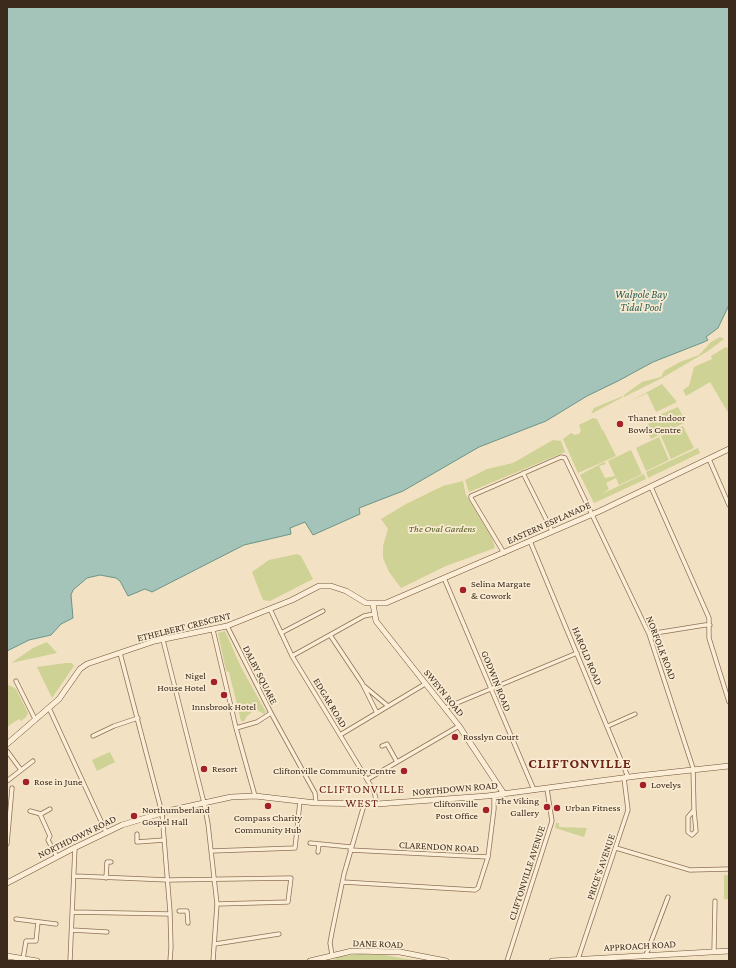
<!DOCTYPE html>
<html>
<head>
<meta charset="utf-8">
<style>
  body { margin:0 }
  #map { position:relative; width:736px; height:968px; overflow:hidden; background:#f2e1c2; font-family:"Crimson Pro",serif }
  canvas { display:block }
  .frame { position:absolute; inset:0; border:8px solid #3c2a1d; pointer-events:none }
</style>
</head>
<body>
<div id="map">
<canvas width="736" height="968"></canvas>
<div class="frame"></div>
</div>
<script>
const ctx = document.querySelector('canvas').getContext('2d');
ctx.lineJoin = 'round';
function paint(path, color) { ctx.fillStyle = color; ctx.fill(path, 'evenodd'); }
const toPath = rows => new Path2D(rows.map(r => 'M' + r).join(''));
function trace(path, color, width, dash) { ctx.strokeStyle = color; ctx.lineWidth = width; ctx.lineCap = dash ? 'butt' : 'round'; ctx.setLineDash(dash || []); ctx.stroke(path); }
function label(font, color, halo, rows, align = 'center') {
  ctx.font = font + ' "Crimson Pro",serif'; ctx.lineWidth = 3.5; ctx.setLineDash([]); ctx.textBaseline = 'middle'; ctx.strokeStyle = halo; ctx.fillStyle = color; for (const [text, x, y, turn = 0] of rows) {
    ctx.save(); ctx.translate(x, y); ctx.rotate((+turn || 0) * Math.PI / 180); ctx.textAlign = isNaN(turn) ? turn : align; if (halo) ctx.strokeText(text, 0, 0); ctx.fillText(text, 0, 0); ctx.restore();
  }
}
paint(toPath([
  [720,337,724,339,708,351,662,378,624,397,624,395,642,382,661,377,664,371,680,362,699,355,711,342],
  [726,347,729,349,729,414,710,382,686,396,683,390,689,386,694,367,712,359,711,356],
  [662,384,677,402,656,412,647,393,627,403],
  [623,396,623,397,591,414,594,408],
  [678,407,686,422,651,439,646,428,649,427,648,424,660,418,659,415],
  [593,418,597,419,602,430,603,430,616,456,578,473,563,439,571,433,575,435,579,434,581,431,579,425],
  [683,426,694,448,671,459,661,436],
  [659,437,669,460,646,471,636,448],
  [553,440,561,441,565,452,469,492,465,480,487,469,513,463],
  [698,448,700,453,648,478,646,472],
  [631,450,642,474,619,485,616,478,606,483,609,489,602,494,644,474,646,479,594,503,580,475,604,462,606,464,599,466,605,478,615,476,608,461],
  [463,481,466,495,492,538,495,548,446,566,401,588,389,572,383,558,383,546,388,529,381,519,406,504,443,486],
  [297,554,301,556,313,579,270,601,263,600,252,572,269,560],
  [225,631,241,667,266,712,264,714,259,711,252,712,247,716,244,721,241,721,229,672,226,671,218,633],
  [47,642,57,653,11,663,33,648],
  [66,663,72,663,74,666,52,698,37,667],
  [7,685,11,686,16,689,28,713,26,717,21,721,19,719,7,727],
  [110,752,115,762,97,771,92,760],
  [556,823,559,823,559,827,587,828,584,837,555,828],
  [724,875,729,875,729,899,724,899],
  [359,954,384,955,419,961,332,961,338,957]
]), '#ced294');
const water = toPath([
  [7,7,729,7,729,305,718,328,706,337,708,340,704,342,653,362,618,381,587,396,546,421,479,447,403,491,359,508,360,514,313,535,305,522,290,528,291,534,244,545,152,592,145,589,128,596,120,581,116,578,100,575,87,578,73,590,71,595,73,618,61,624,51,635,29,640,7,651,7,7]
]);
paint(water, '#a4c4b9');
trace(water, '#6a9487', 1);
const street = toPath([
  [709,459,729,505],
  [523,473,552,531],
  [651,487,709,618,709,638,729,702],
  [530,541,628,777],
  [504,553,471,498,471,496,561,457,565,458,649,634,693,768,694,810],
  [444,578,534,790],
  [270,609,292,656,374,791,377,804],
  [227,626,271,713,315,793,316,803],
  [213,630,236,728,255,796],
  [281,633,323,611],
  [649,634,705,625,710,625],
  [330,635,362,683,377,713],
  [163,640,204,803,208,824,217,904,213,961],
  [120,653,162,813,170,912,171,947,170,961],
  [292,656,364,616,374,614],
  [16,681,35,719],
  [364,686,388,706],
  [49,708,106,832],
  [445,708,577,653],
  [608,726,635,714],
  [236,728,257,722,271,713],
  [340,735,425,684],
  [93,736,114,726,138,718],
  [382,746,387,744,397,762],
  [7,751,21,770],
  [368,779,459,726],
  [7,781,33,761],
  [694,810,696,831,692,835,688,832,688,817,694,810],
  [30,811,41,814,50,809],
  [40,814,50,836,48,840,57,857],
  [137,834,137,842,164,840],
  [310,843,351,847],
  [7,844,12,788],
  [616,848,690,870,729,869],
  [350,850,488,857],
  [211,851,295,848,300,801],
  [318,852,319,844],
  [75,876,168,880,291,878,288,902,217,904],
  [106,878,107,862,111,862],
  [343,882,475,890,478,888,488,857,494,809,494,795],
  [179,911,187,911,188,923],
  [73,912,170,914],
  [16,919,56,924],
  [72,930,107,932],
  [215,944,279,934],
  [714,951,715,901],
  [332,955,330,943,332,932,344,874,364,805],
  [646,955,668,897],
  [23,959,26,941,36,941,38,922],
  [578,959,628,810,624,778],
  [70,961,75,847],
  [507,961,552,821,547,789]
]);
const secondary = toPath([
  [373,604,376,621,459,726,504,794],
  [7,744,59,699,80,669,87,664,155,641,227,626,292,600,319,586,331,586,346,591,366,603,386,603,600,511,729,449],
  [7,883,72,849,122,825,172,810,231,797,255,796,316,803,377,804,487,796,637,776,729,766],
  [7,956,37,961],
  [310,961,352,951,400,952,446,961],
  [552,961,729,951]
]);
trace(street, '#8e7157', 5);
trace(secondary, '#70523a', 6);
trace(street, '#fceed6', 3.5);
trace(secondary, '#fceed6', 5);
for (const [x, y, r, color] of [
  [620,424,4,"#a32129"],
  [463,590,4,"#a32129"],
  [214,682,4,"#a32129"],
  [224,695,4,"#a32129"],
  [455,737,4,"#a32129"],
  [204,769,4,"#a32129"],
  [404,771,4,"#a32129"],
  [26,782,4,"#a32129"],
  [643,785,4,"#a32129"],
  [268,806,4,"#a32129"],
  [547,807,4,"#a32129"],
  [557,808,4,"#a32129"],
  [486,810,4,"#a32129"],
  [134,816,4,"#a32129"]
]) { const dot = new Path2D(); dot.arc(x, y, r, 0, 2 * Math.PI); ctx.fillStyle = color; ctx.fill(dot); trace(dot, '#f9ebd2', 1.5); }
label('10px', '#3c2a1d', '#f9ebd2', [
  ["Thanet Indoor",628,418],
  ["Bowls Centre",628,430],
  ["Selina Margate",471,584],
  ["& Cowork",471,596],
  ["Nigel",206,676,"right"],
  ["House Hotel",206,688,"right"],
  ["Innsbrook Hotel",224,707,"center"],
  ["Rosslyn Court",463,737],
  ["Resort",212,769],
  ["Cliftonville Community Centre",396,771,"right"],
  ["Rose in June",34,782],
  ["Lovelys",651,785],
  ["The Viking",539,801,"right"],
  ["Gallery",539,813,"right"],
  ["Cliftonville",478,804,"right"],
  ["Post Office",478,816,"right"],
  ["Urban Fitness",565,808],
  ["Northumberland",142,810],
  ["Gospel Hall",142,822],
  ["Compass Charity",268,818,"center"],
  ["Community Hub",268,830,"center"]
], 'left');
label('10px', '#3c2a1d', '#f9ebd2', [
  ["EASTERN ESPLANADE",549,523,-24],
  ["ETHELBERT CRESCENT",184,627,-14],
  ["NORFOLK ROAD",661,648,69],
  ["HAROLD ROAD",587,656,67],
  ["DALBY SQUARE",260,675,63],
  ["GODWIN ROAD",496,681,68],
  ["SWEYN ROAD",444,693,51],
  ["EDGAR ROAD",330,703,59],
  ["NORTHDOWN ROAD",455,789,-5],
  ["NORTHDOWN ROAD",77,837,-26],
  ["CLARENDON ROAD",439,847,3],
  ["PRICE'S AVENUE",601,867,-71],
  ["CLIFTONVILLE AVENUE",527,873,-72],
  ["DANE ROAD",378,944,2],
  ["APPROACH ROAD",640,946,-3]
]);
label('italic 10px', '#4f5b21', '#f9ebd2', [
  ["The Oval Gardens",442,529]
]);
label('italic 11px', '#2a5e57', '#f9ebd2', [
  ["Walpole Bay",641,295],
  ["Tidal Pool",641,308]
]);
ctx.letterSpacing = '1px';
label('12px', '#6d2518', '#f9ebd2', [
  ["CLIFTONVILLE",362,789],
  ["WEST",362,803]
]);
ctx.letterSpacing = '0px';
ctx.letterSpacing = '1px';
label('bold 14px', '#6d2518', '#f9ebd2', [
  ["CLIFTONVILLE",580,764]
]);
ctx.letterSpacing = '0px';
</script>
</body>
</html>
